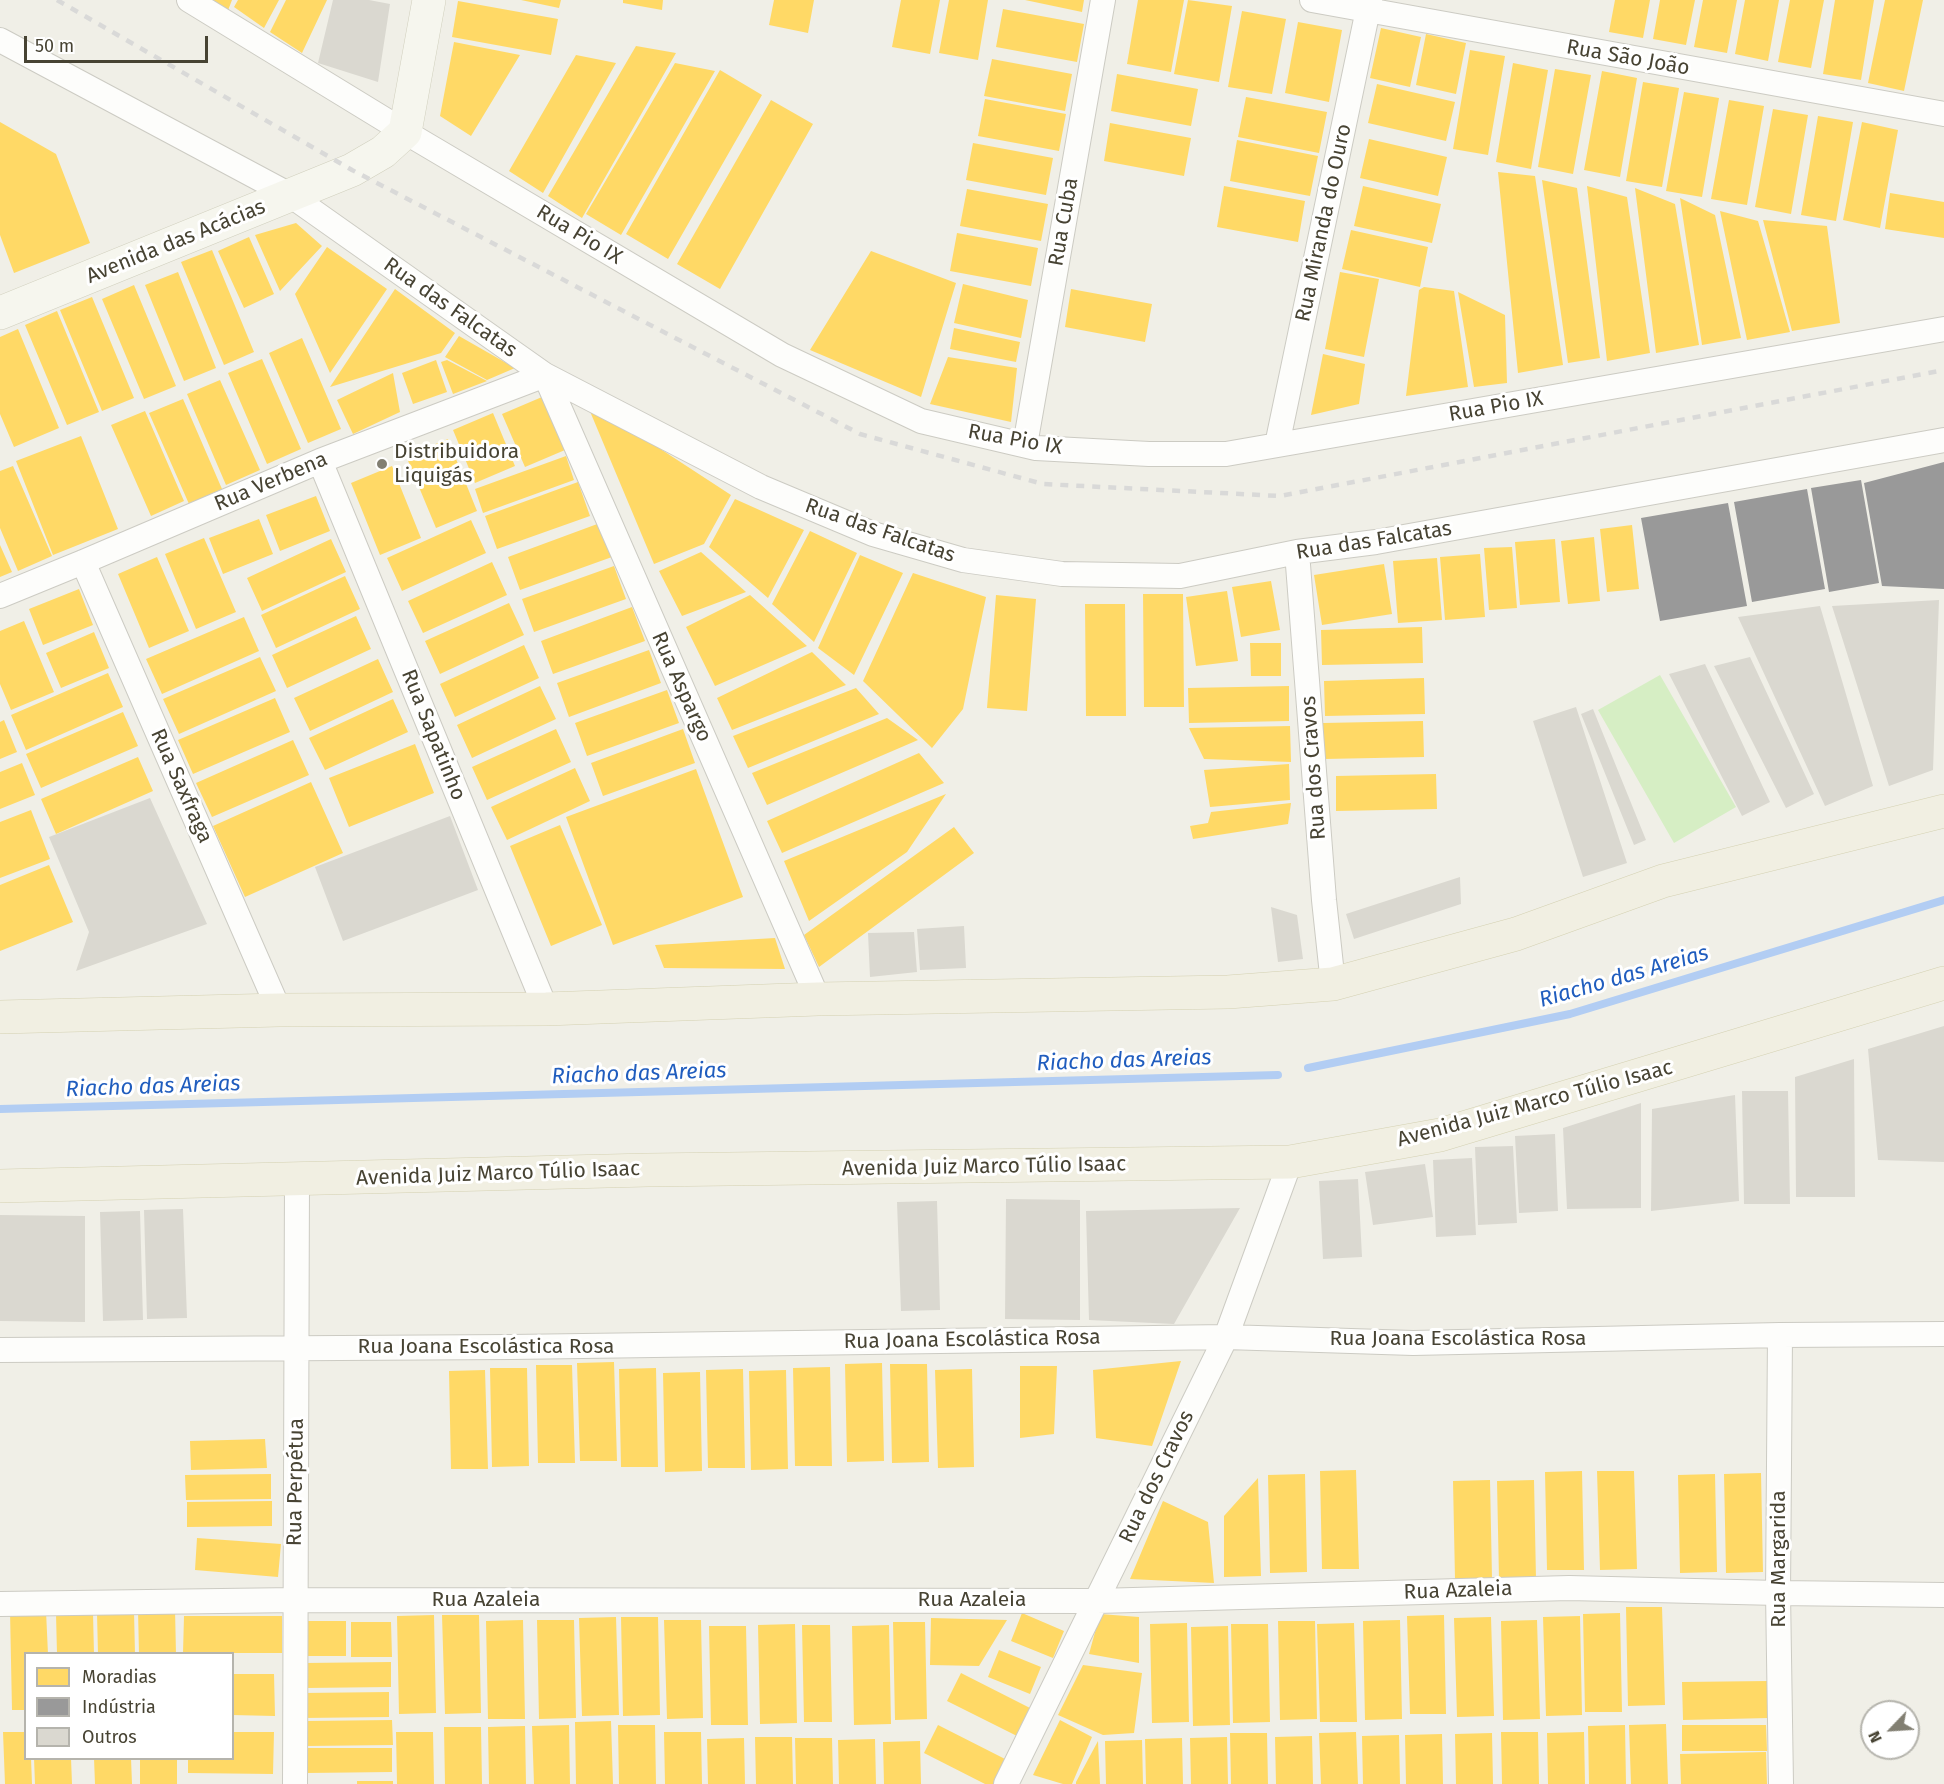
<!DOCTYPE html>
<html>
<head>
<meta charset="utf-8">
<style>
  body { margin:0 }
  #map { position:relative; width:1944px; height:1784px; overflow:hidden; background:#f0efe7; font-family:"Fira Sans",sans-serif }
  canvas { display:block }
  .legend { position:absolute; left:24px; top:1652px; width:210px; height:108px; box-sizing:border-box; background:#fff; border:2px solid #b5b4ad; margin:0; padding:8px 10px; list-style:none; font-size:18px; color:#474333 }
  .legend li { display:flex; align-items:center; gap:12px; height:30px }
  .legend b { width:30px; border:2px solid #b5b4ad }
  .north { position:absolute; left:1860px; top:1700px; width:60px; height:60px; box-sizing:border-box; background:#fff; border:2px solid #b5b4ad; border-radius:50%; rotate:245deg; font-size:16px; font-weight:700; line-height:24px; text-align:center; color:#474333 }
  .north::after { content:''; display:block; margin:auto; width:21px; height:27px; background:#827f72; clip-path:polygon(50% 0,100% 100%,50% 72%,0 100%) }
  .scale { position:absolute; left:24px; top:36px; width:184px; height:27px; box-sizing:border-box; border:3px solid #474333; border-top:0; padding-left:8px; font-size:18px; line-height:21px; white-space:nowrap; color:#474333; -webkit-text-stroke:4px #fff; paint-order:stroke }
</style>
</head>
<body>
<div id="map">
<canvas width="1944" height="1784"></canvas>
<ul class="legend">
<li><b style="height:16px;background:#ffd966"></b>Moradias</li>
<li><b style="height:16px;background:#999"></b>Indústria</li>
<li><b style="height:16px;background:#dad8d0"></b>Outros</li>
</ul>
<div class="north">N</div>
<div class="scale">50 m</div>
</div>
<script>
const ctx = document.querySelector('canvas').getContext('2d');
ctx.lineJoin = 'round';
function paint(path, color) { ctx.fillStyle = color; ctx.fill(path, 'evenodd'); }
const toPath = rows => new Path2D(rows.map(r => 'M' + r).join(''));
function trace(path, color, width, dash) { ctx.strokeStyle = color; ctx.lineWidth = width; ctx.lineCap = dash ? 'butt' : 'round'; ctx.setLineDash(dash || []); ctx.stroke(path); }
function label(font, color, halo, rows, align = 'center') {
  ctx.font = font + ' "Fira Sans",sans-serif'; ctx.lineWidth = 6; ctx.setLineDash([]); ctx.textBaseline = 'middle'; ctx.strokeStyle = halo; ctx.fillStyle = color; for (const [text, x, y, turn = 0] of rows) {
    ctx.save(); ctx.translate(x, y); ctx.rotate((+turn || 0) * Math.PI / 180); ctx.textAlign = isNaN(turn) ? turn : align; if (halo) ctx.strokeText(text, 0, 0); ctx.fillText(text, 0, 0); ctx.restore();
  }
}
paint(toPath([
  [1660,675,1736,807,1674,843,1598,710]
]), '#d6eec4');
paint(toPath([
  [206,0,232,0,227,13],
  [238,0,279,0,264,28,234,7],
  [286,0,327,0,302,53,270,32],
  [521,0,561,0,559,8],
  [623,0,663,0,662,10,623,3],
  [774,0,814,0,808,33,769,25],
  [901,0,940,0,930,54,892,47],
  [949,0,988,0,978,60,939,53],
  [1025,0,1084,0,1082,12],
  [1138,0,1184,0,1171,72,1127,64],
  [1188,0,1232,6,1219,82,1174,74],
  [1615,0,1650,0,1643,38,1609,32],
  [1660,0,1695,0,1686,45,1653,39],
  [1703,0,1737,0,1727,53,1694,47],
  [1745,0,1779,0,1768,61,1735,54],
  [1790,0,1824,0,1811,68,1778,62],
  [1835,0,1874,0,1861,80,1823,74],
  [1885,0,1923,0,1904,91,1868,83],
  [458,1,558,19,551,55,452,37],
  [1003,9,1084,24,1077,62,996,47],
  [1242,11,1286,19,1272,94,1228,87],
  [1298,22,1342,30,1329,102,1285,93],
  [1381,28,1421,37,1410,87,1370,78],
  [1426,34,1466,43,1456,94,1416,85],
  [454,42,520,55,471,136,440,116],
  [636,46,676,53,582,218,548,196],
  [1470,50,1505,56,1488,155,1453,149],
  [576,55,616,63,543,193,509,171],
  [992,59,1072,74,1065,111,984,96],
  [675,63,715,71,621,235,586,214],
  [1513,63,1548,70,1531,169,1496,162],
  [1555,69,1591,75,1573,174,1538,167],
  [720,70,762,95,668,259,626,234],
  [1602,71,1637,78,1620,177,1584,170],
  [1117,74,1198,89,1191,126,1111,111],
  [1643,82,1679,88,1662,187,1626,181],
  [1377,84,1455,102,1446,141,1368,123],
  [1684,92,1719,98,1702,197,1666,191],
  [1246,97,1327,112,1319,153,1238,137],
  [985,99,1066,114,1059,151,978,136],
  [771,100,813,124,720,289,677,264],
  [1729,100,1764,106,1747,205,1711,199],
  [1773,109,1808,115,1791,214,1755,207],
  [1818,116,1853,122,1836,221,1801,215],
  [0,122,56,154,90,243,14,273,0,235],
  [1862,122,1898,130,1880,228,1843,220],
  [1110,123,1191,138,1184,176,1104,161],
  [1369,139,1447,157,1438,196,1360,178],
  [1237,140,1318,156,1310,196,1230,181],
  [973,143,1053,158,1046,195,966,180],
  [1498,172,1535,176,1563,365,1518,373],
  [1542,180,1577,188,1600,358,1568,363],
  [1224,186,1305,201,1298,242,1217,227],
  [1363,186,1441,204,1432,243,1354,226],
  [1587,186,1627,197,1650,353,1607,361],
  [1635,188,1675,204,1699,345,1656,353],
  [967,189,1048,204,1041,241,960,226],
  [1890,193,1944,202,1944,238,1885,229],
  [1680,198,1715,215,1741,338,1702,345],
  [1720,211,1758,221,1790,332,1747,340],
  [1763,220,1827,226,1840,323,1792,331],
  [296,223,322,246,280,291,255,235],
  [1351,230,1428,247,1420,287,1342,269],
  [957,233,1038,248,1031,286,950,271],
  [249,237,274,294,244,308,218,251],
  [327,247,387,289,330,373,295,294],
  [212,250,254,352,224,365,181,262],
  [871,251,956,283,921,397,810,350],
  [178,272,216,368,184,381,145,285],
  [1340,272,1379,279,1364,357,1325,349],
  [963,284,1028,300,1021,338,954,323],
  [134,285,176,386,144,399,102,299],
  [1424,287,1454,291,1468,387,1406,396,1419,290],
  [395,289,455,333,441,353,330,387],
  [1071,289,1152,304,1145,342,1065,327],
  [1458,292,1505,315,1507,383,1474,387],
  [92,297,134,398,102,411,60,310],
  [57,311,99,412,67,425,25,325],
  [954,328,1020,342,1016,362,950,349],
  [18,329,59,428,14,447,0,414,0,337],
  [459,336,515,368,487,380,445,357],
  [302,338,341,429,308,443,269,353],
  [1323,354,1365,364,1359,404,1311,415],
  [948,357,1017,368,1011,422,930,404],
  [262,359,301,449,267,464,228,373],
  [436,360,447,392,413,404,402,373],
  [447,360,487,381,453,394,441,362],
  [393,373,400,412,353,434,337,400],
  [220,380,260,470,226,485,187,394],
  [542,397,565,450,525,467,502,414],
  [183,399,222,489,189,504,149,413],
  [593,405,731,495,704,544,654,564,589,409],
  [145,411,184,501,151,516,111,425],
  [493,413,515,466,475,483,453,430],
  [81,436,118,529,53,555,16,461],
  [448,439,477,511,436,528,406,456],
  [566,456,574,480,483,513,475,489],
  [13,466,52,556,18,571,0,528,0,471],
  [392,466,421,538,380,555,351,483],
  [578,482,590,516,497,549,485,516],
  [316,496,330,531,280,551,266,515],
  [735,499,804,530,768,598,709,547],
  [259,519,273,554,223,574,209,538],
  [471,520,486,553,402,591,387,558],
  [600,523,612,557,520,590,508,557],
  [1632,525,1639,589,1607,592,1600,529],
  [810,531,857,553,814,642,772,604],
  [1594,537,1600,601,1568,604,1561,541],
  [204,538,236,612,196,629,165,554],
  [331,539,346,572,262,611,247,578],
  [1555,539,1560,602,1520,605,1515,542],
  [0,545,12,572,0,577],
  [1512,547,1517,608,1489,610,1484,548],
  [701,552,746,592,682,616,659,571],
  [1480,554,1485,617,1445,620,1440,557],
  [860,555,903,573,854,675,818,648],
  [157,557,189,631,149,648,118,574],
  [1437,558,1442,620,1398,623,1393,561],
  [492,562,507,595,423,633,408,601],
  [1384,564,1392,614,1322,625,1314,575],
  [614,566,626,599,534,632,522,599],
  [913,573,986,597,963,709,932,748,863,681],
  [345,576,360,609,276,648,261,615],
  [1271,581,1280,630,1241,637,1232,587],
  [79,589,93,625,43,645,29,609],
  [1227,591,1238,661,1196,666,1186,597],
  [1143,594,1183,594,1184,707,1144,707],
  [750,595,807,646,715,686,686,627],
  [996,595,1036,599,1027,711,987,708],
  [509,603,524,635,440,674,425,641],
  [1085,604,1125,604,1126,716,1086,716],
  [632,607,645,641,553,674,541,641],
  [356,616,371,649,287,688,272,655],
  [244,617,259,651,162,694,146,659],
  [24,621,54,692,11,710,0,684,0,631],
  [1422,627,1423,663,1322,665,1321,630],
  [94,632,109,668,61,688,46,653],
  [1250,643,1281,643,1281,676,1251,676],
  [524,645,539,678,455,717,440,684],
  [649,650,661,683,569,717,557,683],
  [812,652,846,685,732,730,717,698],
  [260,657,276,691,179,734,163,699],
  [378,659,393,692,310,731,294,698],
  [108,673,123,707,26,750,11,715],
  [1424,678,1425,714,1325,716,1324,681],
  [540,686,556,719,472,758,457,725],
  [1289,686,1289,721,1189,723,1188,688],
  [856,688,879,714,748,768,733,736],
  [667,690,679,723,587,756,575,723],
  [275,698,290,732,193,774,178,740],
  [393,699,408,732,325,770,309,738],
  [123,712,138,746,41,788,26,754],
  [887,718,918,740,767,805,752,773],
  [4,720,17,752,0,759,0,722],
  [1423,721,1424,757,1324,759,1323,723],
  [1290,726,1291,762,1204,759,1189,728],
  [556,729,571,762,487,800,472,767],
  [683,729,695,763,603,796,591,763],
  [293,740,309,775,212,817,196,783],
  [415,744,434,793,349,827,329,778],
  [919,753,944,783,782,853,767,821],
  [138,757,153,791,56,834,41,799],
  [22,763,35,795,0,809,0,772],
  [1289,764,1290,800,1210,807,1204,770],
  [575,768,590,801,507,840,491,807],
  [696,769,743,897,613,945,566,817],
  [1436,774,1437,809,1336,811,1336,776],
  [311,782,343,853,245,897,213,826],
  [946,794,907,852,809,921,784,861],
  [1291,803,1288,824,1193,839,1190,826,1208,823,1211,812],
  [31,810,50,859,0,878,0,822],
  [560,825,602,925,551,946,510,846],
  [954,827,974,853,819,967,804,935],
  [49,865,73,922,0,951,0,885],
  [775,938,785,969,664,968,655,945],
  [1181,1361,1152,1446,1096,1438,1093,1370],
  [614,1362,617,1461,580,1461,577,1363],
  [882,1363,884,1461,847,1462,845,1364],
  [890,1364,927,1364,929,1462,892,1463],
  [536,1365,572,1365,575,1463,538,1463],
  [1020,1366,1057,1366,1054,1434,1020,1438],
  [830,1367,832,1466,795,1466,793,1368],
  [490,1368,527,1368,529,1466,492,1467],
  [656,1368,658,1467,621,1467,619,1369],
  [743,1369,745,1468,708,1468,706,1370],
  [972,1369,974,1467,938,1468,935,1370],
  [485,1370,488,1469,451,1469,449,1371],
  [786,1370,788,1469,751,1470,749,1371],
  [700,1372,702,1471,665,1472,663,1373],
  [265,1439,267,1468,191,1470,190,1441],
  [1356,1470,1359,1569,1322,1569,1320,1471],
  [1582,1471,1584,1570,1547,1570,1545,1472],
  [1597,1471,1634,1471,1637,1569,1600,1570],
  [1761,1473,1763,1572,1726,1573,1724,1474],
  [271,1474,271,1499,186,1500,185,1475],
  [1305,1474,1307,1572,1270,1573,1268,1475],
  [1715,1474,1717,1572,1680,1573,1678,1475],
  [1258,1478,1261,1576,1224,1577,1224,1516],
  [1490,1480,1492,1578,1455,1579,1453,1481],
  [1534,1480,1536,1579,1499,1579,1497,1481],
  [272,1501,272,1526,187,1527,187,1502],
  [1163,1501,1208,1522,1214,1583,1130,1579],
  [197,1538,281,1544,278,1577,195,1570],
  [1626,1607,1662,1607,1665,1705,1628,1706],
  [175,1609,176,1654,139,1654,138,1610],
  [10,1611,46,1611,48,1654,26,1654,26,1710,12,1710],
  [134,1612,135,1654,98,1654,97,1613],
  [93,1613,94,1654,57,1654,56,1614],
  [1022,1613,1064,1631,1053,1658,1011,1641],
  [1620,1613,1622,1712,1585,1712,1583,1614],
  [1100,1614,1139,1617,1139,1663,1089,1654],
  [434,1615,436,1713,399,1714,397,1616],
  [442,1615,479,1615,481,1713,445,1714],
  [1444,1615,1446,1714,1410,1714,1407,1616],
  [184,1616,282,1616,282,1653,183,1653],
  [1580,1616,1582,1715,1546,1716,1543,1617],
  [616,1617,619,1715,582,1716,579,1618],
  [621,1617,658,1617,660,1715,623,1716],
  [1491,1617,1494,1716,1457,1717,1454,1618],
  [931,1618,1007,1620,979,1666,930,1665],
  [523,1620,525,1719,488,1719,486,1621],
  [537,1620,574,1620,576,1718,539,1719],
  [664,1620,701,1620,703,1718,667,1719],
  [1400,1620,1402,1719,1365,1720,1363,1621],
  [1537,1620,1540,1719,1503,1720,1501,1621],
  [305,1621,346,1621,346,1656,306,1656],
  [1278,1621,1315,1621,1317,1719,1280,1720],
  [351,1622,391,1622,392,1657,351,1657],
  [893,1622,925,1622,927,1719,895,1720],
  [1187,1623,1189,1722,1152,1723,1150,1624],
  [1354,1623,1357,1722,1320,1722,1317,1624],
  [795,1624,797,1723,760,1724,758,1625],
  [1231,1624,1268,1624,1270,1722,1233,1723],
  [802,1625,830,1625,832,1722,804,1722],
  [889,1625,891,1724,854,1725,852,1626],
  [709,1626,746,1626,748,1725,711,1725],
  [1228,1626,1230,1725,1193,1726,1191,1627],
  [999,1650,1041,1667,1030,1694,988,1677],
  [391,1662,391,1687,306,1688,305,1663],
  [1083,1665,1142,1673,1134,1733,1103,1735,1058,1715],
  [961,1673,1030,1708,1017,1736,947,1701],
  [232,1674,274,1674,275,1716,232,1715],
  [1768,1681,1769,1718,1683,1720,1682,1682],
  [389,1692,389,1717,303,1718,303,1693],
  [392,1720,393,1745,307,1746,307,1721],
  [1060,1720,1092,1737,1072,1784,1063,1784,1033,1775],
  [611,1721,613,1784,576,1784,575,1722],
  [1666,1724,1668,1784,1631,1784,1629,1725],
  [569,1725,570,1784,534,1784,532,1726],
  [618,1725,655,1725,656,1784,619,1784],
  [938,1725,1007,1760,996,1784,985,1784,924,1753],
  [1625,1725,1626,1784,1589,1784,1588,1726],
  [1682,1725,1766,1725,1767,1751,1682,1751],
  [525,1726,526,1784,489,1784,488,1727],
  [444,1727,481,1727,482,1784,445,1784],
  [3,1732,26,1732,26,1758,31,1758,32,1784,5,1784],
  [232,1732,274,1732,273,1774,188,1773,188,1758,232,1758],
  [396,1732,433,1732,434,1784,397,1784],
  [664,1732,701,1732,702,1784,665,1784],
  [1356,1732,1358,1784,1321,1784,1319,1733],
  [1501,1732,1538,1732,1539,1784,1502,1784],
  [1584,1732,1585,1784,1548,1784,1547,1733],
  [1230,1733,1267,1733,1268,1784,1231,1784],
  [1492,1733,1493,1784,1456,1784,1455,1734],
  [1442,1734,1443,1784,1406,1784,1405,1735],
  [1399,1735,1400,1784,1363,1784,1362,1736],
  [1312,1736,1313,1784,1276,1784,1275,1737],
  [755,1737,792,1737,793,1784,756,1784],
  [1227,1737,1228,1784,1191,1784,1190,1738],
  [744,1738,745,1784,708,1784,707,1739],
  [795,1738,832,1738,833,1784,796,1784],
  [1182,1738,1183,1784,1146,1784,1145,1739],
  [875,1739,876,1784,839,1784,838,1740],
  [1142,1740,1143,1784,1106,1784,1105,1741],
  [920,1741,921,1784,884,1784,883,1742],
  [1098,1741,1100,1784,1076,1784,1076,1782],
  [306,1748,392,1748,392,1772,307,1773],
  [1766,1752,1767,1784,1681,1784,1680,1754],
  [34,1758,71,1758,72,1784,35,1784],
  [94,1758,131,1758,132,1784,95,1784],
  [140,1758,177,1758,177,1784,140,1784],
  [357,1781,393,1781,393,1784,357,1784]
]), '#ffd966');
paint(toPath([
  [1944,462,1944,589,1882,586,1864,483],
  [1861,480,1879,583,1829,592,1811,488],
  [1807,489,1825,589,1752,602,1734,502],
  [1728,503,1747,606,1660,621,1641,518]
]), '#999');
trace(toPath([
  [1308,1068,1570,1014,1944,900],
  [0,1109,1278,1075]
]), '#b2cdf3', 8);
paint(toPath([
  [333,0,369,0,390,4,378,82,318,63],
  [1939,600,1933,770,1889,786,1832,606],
  [1820,606,1873,786,1825,806,1738,617],
  [1750,657,1814,794,1786,808,1714,666],
  [1705,664,1770,802,1742,816,1669,674],
  [1576,707,1627,863,1583,877,1533,721],
  [1593,709,1646,840,1634,845,1581,714],
  [150,798,207,924,76,971,89,932,49,837],
  [450,816,478,890,343,941,315,867],
  [1460,877,1461,904,1354,939,1346,914],
  [1271,907,1297,915,1303,959,1278,962],
  [964,926,966,968,920,970,917,929],
  [914,932,917,972,870,977,868,933],
  [1944,1026,1944,1162,1878,1160,1868,1049],
  [1854,1059,1855,1197,1796,1197,1795,1077],
  [1742,1091,1788,1091,1790,1204,1744,1204],
  [1735,1095,1739,1201,1651,1211,1652,1109],
  [1641,1103,1641,1208,1567,1209,1563,1128],
  [1555,1134,1558,1211,1519,1213,1515,1136],
  [1513,1146,1517,1223,1478,1225,1475,1147],
  [1472,1158,1476,1235,1436,1237,1433,1160],
  [1425,1164,1433,1217,1373,1225,1365,1172],
  [1358,1179,1362,1257,1323,1259,1319,1181],
  [1006,1199,1080,1200,1080,1320,1005,1319],
  [937,1201,940,1310,901,1311,897,1202],
  [1240,1208,1174,1324,1089,1320,1086,1211],
  [183,1209,187,1318,147,1319,144,1210],
  [140,1211,143,1320,103,1321,100,1212],
  [0,1215,85,1216,85,1322,0,1321]
]), '#dad8d0');
const minor = toPath([
  [189,0,405,132,782,355,921,421,1036,448,1149,454,1226,454,1944,329],
  [1312,0,1944,114],
  [0,40,290,195,545,375,761,487,873,534,963,560,1062,574,1180,576,1297,552,1376,542,1944,440],
  [1025,445,1103,0],
  [1277,445,1370,0],
  [320,461,546,1009],
  [1297,552,1324,900,1333,984],
  [83,562,279,1010],
  [0,596,83,562,320,461,545,375,818,999],
  [1780,1335,1778,1593,1781,1784],
  [0,1350,511,1347,1226,1337,1413,1343,1780,1335,1944,1334],
  [0,1604,295,1600,1097,1601,1569,1588,1778,1593,1944,1595],
  [295,1784,297,1179],
  [1006,1784,1226,1337,1290,1162]
]);
const secondary = toPath([
  [0,313,352,170,383,152,405,132,429,0]
]);
const primary = toPath([
  [0,1017,279,1010,546,1009,818,999,1228,992,1333,984,1516,934,1663,881,1944,811],
  [0,1186,648,1170,1290,1162,1440,1135,1944,983]
]);
trace(minor, '#cccbc3', 26);
trace(secondary, '#d0cfbd', 34);
trace(primary, '#d4d1b2', 34);
trace(minor, '#fdfdfb', 24);
trace(secondary, '#f6f6ee', 33);
trace(primary, '#f1efe2', 33);
trace(toPath([
  [57,0,352,170,860,434,1043,484,1280,496,1944,370]
]), '#d9d9d8', 4.5, [8, 8]);
for (const [x, y, r, color] of [
  [382,464,6,"#827f72"]
]) { const dot = new Path2D(); dot.arc(x, y, r, 0, 2 * Math.PI); ctx.fillStyle = color; ctx.fill(dot); trace(dot, '#fff', 2); }
label('21px', '#474333', '#fff', [
  ["Rua São João",1628,58,10],
  ["Rua Cuba",1064,222,-80],
  ["Rua Miranda do Ouro",1324,223,-78],
  ["Rua Pio IX",579,235,31],
  ["Avenida das Acácias",176,242,-22],
  ["Rua das Falcatas",450,308,35],
  ["Rua Pio IX",1496,407,-10],
  ["Rua Pio IX",1015,440,10],
  ["Rua Verbena",271,482,-23],
  ["Rua das Falcatas",880,531,19],
  ["Rua das Falcatas",1374,541,-9],
  ["Rua Aspargo",681,687,66],
  ["Rua Sapatinho",433,735,68],
  ["Rua dos Cravos",1314,768,-94],
  ["Rua Saxfraga",181,786,66],
  ["Avenida Juiz Marco Túlio Isaac",1535,1104,-15],
  ["Avenida Juiz Marco Túlio Isaac",984,1167,-1],
  ["Avenida Juiz Marco Túlio Isaac",498,1174,-2],
  ["Rua Joana Escolástica Rosa",1458,1339],
  ["Rua Joana Escolástica Rosa",972,1340,-1],
  ["Rua Joana Escolástica Rosa",486,1347],
  ["Rua dos Cravos",1157,1477,-64],
  ["Rua Perpétua",296,1482,-89],
  ["Rua Margarida",1779,1559,-90],
  ["Rua Azaleia",1458,1591,-2],
  ["Rua Azaleia",486,1600],
  ["Rua Azaleia",972,1600]
]);
label('21px', '#474333', '#fff', [
  ["Distribuidora",394,452],
  ["Liquigás",394,476]
], 'left');
label('italic 22px', '#205dbe', '#fff', [
  ["Riacho das Areias",1624,977,-16],
  ["Riacho das Areias",1124,1061,-2],
  ["Riacho das Areias",639,1074,-2],
  ["Riacho das Areias",153,1087,-2]
]);
</script>
</body>
</html>
